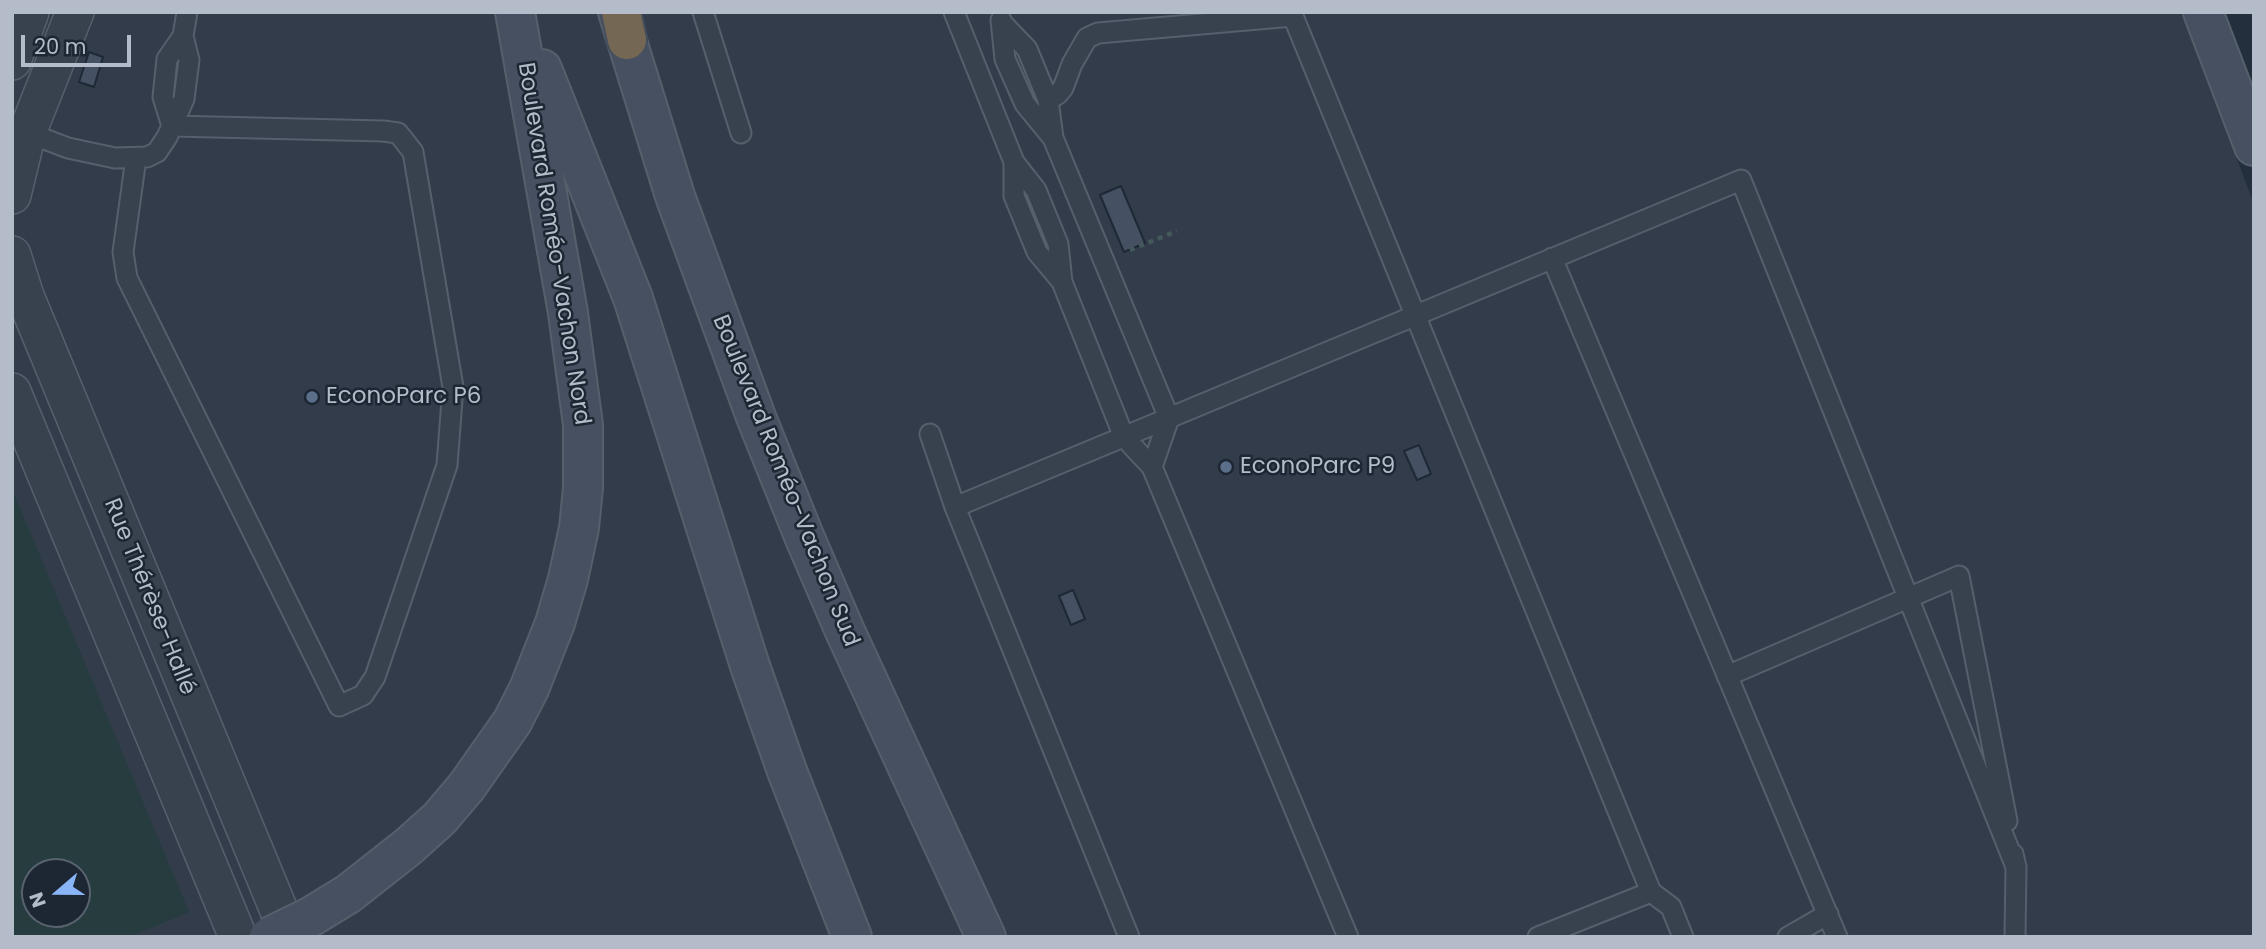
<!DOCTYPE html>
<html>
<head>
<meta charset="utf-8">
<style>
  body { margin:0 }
  #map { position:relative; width:2266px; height:949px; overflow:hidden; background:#242f3e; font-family:Poppins,sans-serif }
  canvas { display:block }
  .frame { position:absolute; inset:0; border:14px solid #b4bcc9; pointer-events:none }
  .north { position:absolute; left:21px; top:858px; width:70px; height:70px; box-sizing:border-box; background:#1d2633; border:2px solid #59626f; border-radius:50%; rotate:250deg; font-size:19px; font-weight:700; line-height:28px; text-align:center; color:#b4bcc9 }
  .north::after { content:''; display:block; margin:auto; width:24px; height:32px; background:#8ab4f8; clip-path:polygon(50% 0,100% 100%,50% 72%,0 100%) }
  .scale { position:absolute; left:21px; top:35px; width:110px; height:32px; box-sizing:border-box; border:4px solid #b4bcc9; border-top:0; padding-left:9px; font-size:21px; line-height:24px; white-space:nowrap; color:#b4bcc9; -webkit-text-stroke:5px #1d2633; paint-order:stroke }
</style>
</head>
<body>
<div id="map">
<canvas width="2266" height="949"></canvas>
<div class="frame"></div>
<div class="north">N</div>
<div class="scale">20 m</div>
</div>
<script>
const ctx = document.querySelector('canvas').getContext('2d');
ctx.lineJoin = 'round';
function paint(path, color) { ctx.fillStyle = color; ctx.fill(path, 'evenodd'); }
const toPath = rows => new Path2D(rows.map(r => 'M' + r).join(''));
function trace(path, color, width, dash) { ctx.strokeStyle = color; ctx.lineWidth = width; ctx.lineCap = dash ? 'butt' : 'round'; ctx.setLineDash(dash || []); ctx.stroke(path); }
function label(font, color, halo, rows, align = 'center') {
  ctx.font = font + ' Poppins,sans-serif'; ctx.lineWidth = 5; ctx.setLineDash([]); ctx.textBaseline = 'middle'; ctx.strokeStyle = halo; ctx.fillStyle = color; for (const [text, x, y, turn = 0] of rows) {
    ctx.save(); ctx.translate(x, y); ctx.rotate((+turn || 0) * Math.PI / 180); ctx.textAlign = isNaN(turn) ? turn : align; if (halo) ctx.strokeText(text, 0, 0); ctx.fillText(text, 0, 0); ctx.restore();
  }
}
paint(toPath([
  [12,12,2181,12,2254,204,2254,937,12,937],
  [35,872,77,872,77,914,35,914]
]), '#323c4b');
paint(toPath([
  [12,489,189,912,129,937,12,937],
  [35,872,77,872,77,914,35,914]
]), '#263c3f');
const building = toPath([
  [89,52,103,57,94,87,79,82,89,52],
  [1121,186,1145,243,1124,252,1100,195,1121,186],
  [1419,445,1431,474,1417,480,1404,451,1419,445],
  [1073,590,1085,619,1071,625,1059,596,1073,590]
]);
paint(building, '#455162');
trace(building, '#1f2835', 2);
const lane = toPath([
  [703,12,741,133],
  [954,12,1014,162,1036,190,1058,244,1062,282,1124,437,1152,467,1348,937],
  [1001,20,1005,59,1025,104,1052,137],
  [1003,24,1027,49,1048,100,1053,138,1169,418,1152,467],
  [1048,100,1058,94,1063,88,1072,64,1087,38,1098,33,1293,16,1651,892,1671,907,1683,937],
  [172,126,163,97,167,59,183,36],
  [21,130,68,148,115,158,147,157,157,152,167,137,184,99,189,60,183,36,187,12],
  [136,158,123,252,127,278,339,706,363,695,375,677,447,465,453,387,413,152,398,133,383,131,172,126],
  [1014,162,1014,196,1037,252,1062,282],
  [1552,258,1837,937],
  [930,434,955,507,1129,937],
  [955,507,1741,180,2016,867],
  [1727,676,1959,576,2007,821],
  [2013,854,2016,867,2015,937],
  [1538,937,1651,892],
  [1788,937,1828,914]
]);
const street = toPath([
  [12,61,30,12],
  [12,195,27,133,75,12],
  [12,255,25,296,290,937],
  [12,392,238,937]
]);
const secondary = toPath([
  [618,12,675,196,756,417,804,536,844,629,986,937],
  [2203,12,2254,146],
  [542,69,633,298,751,669,787,771,852,937],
  [312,916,348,894,409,846,440,818,467,786,512,722,529,689,555,623,568,579,579,528,583,488,583,425,568,313,515,12]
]);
const highway = toPath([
  [621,12,627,40]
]);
trace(lane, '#565f6c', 23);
trace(street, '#565f6c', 40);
trace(secondary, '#565f6c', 42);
trace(highway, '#434c59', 42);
trace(toPath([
  [1130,250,1177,231]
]), '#44595c', 4.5, [5, 5]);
trace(lane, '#38414e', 19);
trace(street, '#38414e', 37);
trace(secondary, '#465061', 38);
trace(highway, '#746855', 38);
const secondaryBridge = toPath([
  [269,937,312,916]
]);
trace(secondaryBridge, '#565f6c', 42, []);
trace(secondaryBridge, '#465061', 38);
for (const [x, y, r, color] of [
  [312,397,7,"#5c6f8a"],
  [1226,467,7,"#5c6f8a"]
]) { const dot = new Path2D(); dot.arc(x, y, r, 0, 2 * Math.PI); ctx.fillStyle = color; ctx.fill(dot); trace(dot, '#1d2633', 2.5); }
label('23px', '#b4bcc9', '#1d2633', [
  ["Boulevard Roméo-Vachon Nord",553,244,81],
  ["Boulevard Roméo-Vachon Sud",785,481,68],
  ["Rue Thérèse-Hallé",149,597,68]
]);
label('23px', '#b4bcc9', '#1d2633', [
  ["EconoParc P6",326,397],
  ["EconoParc P9",1240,467]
], 'left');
</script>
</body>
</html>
